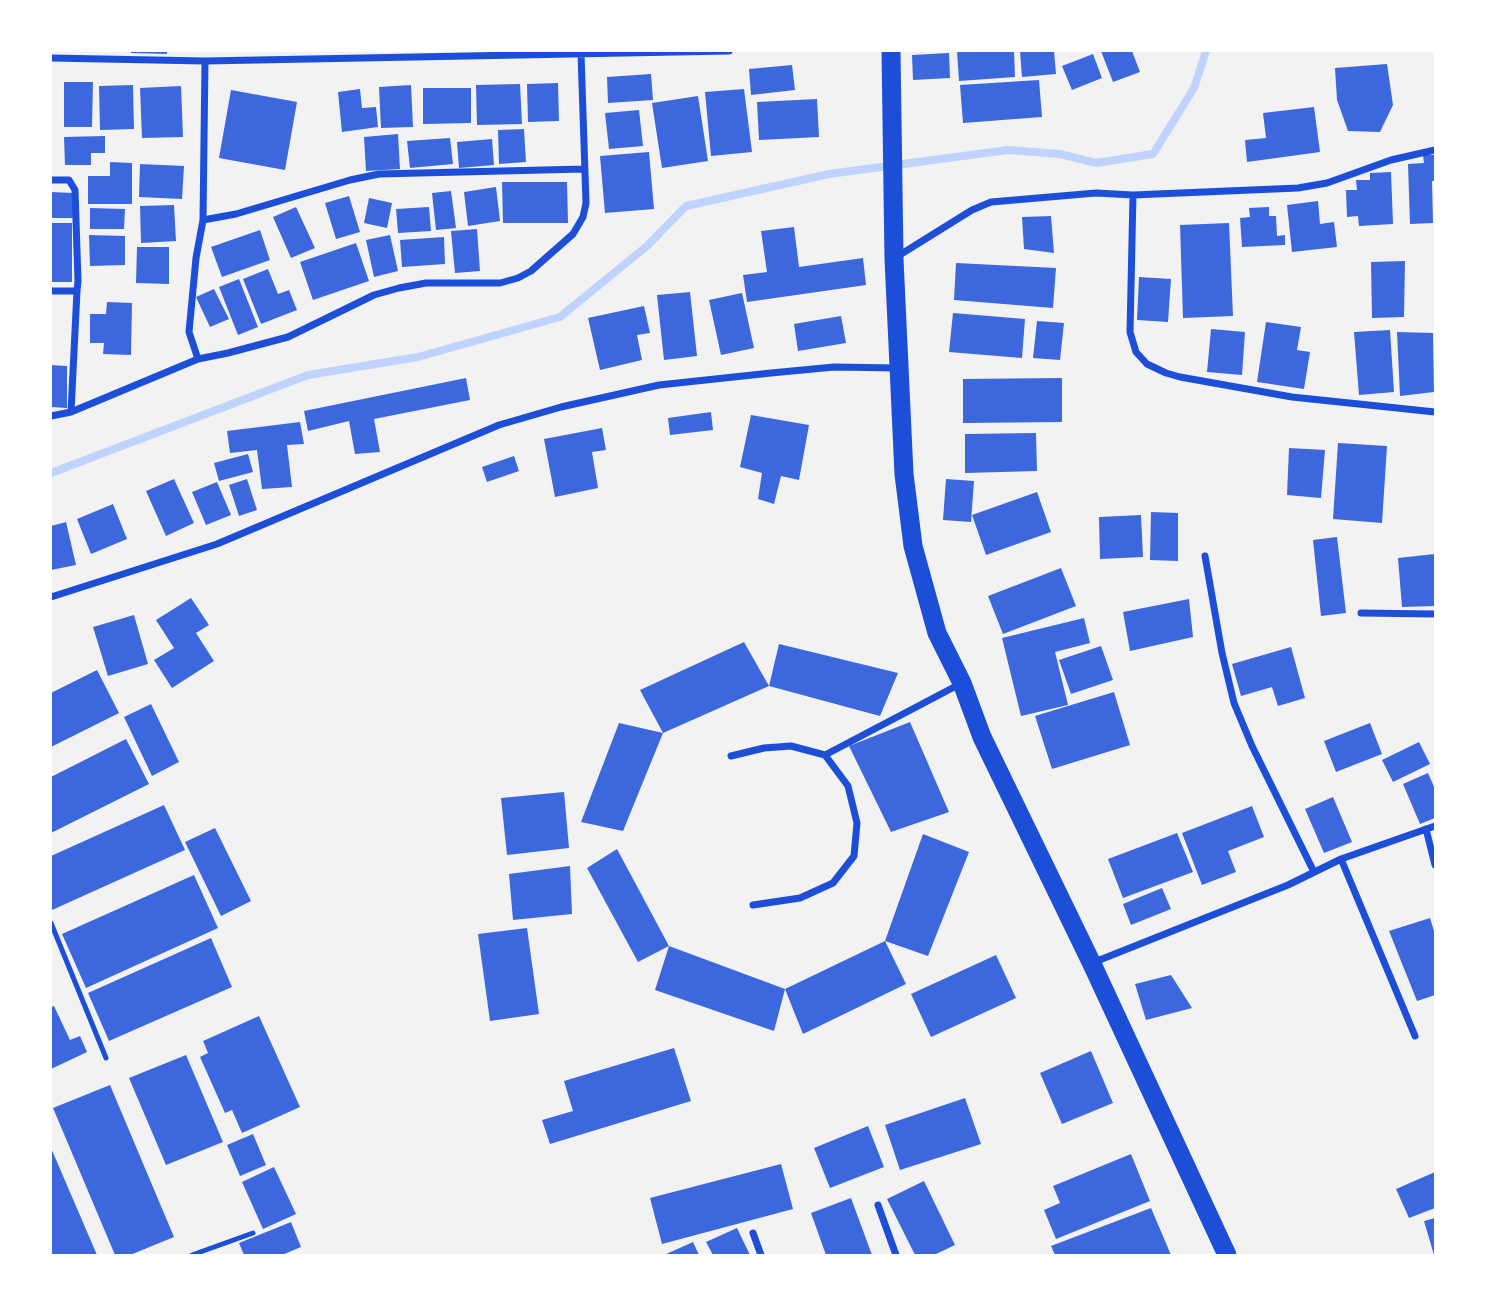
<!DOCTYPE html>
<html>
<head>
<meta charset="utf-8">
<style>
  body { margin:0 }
  #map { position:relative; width:1486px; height:1306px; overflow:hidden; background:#f2f2f2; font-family:"Fira Sans Condensed",sans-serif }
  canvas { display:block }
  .frame { position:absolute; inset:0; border:52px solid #fff; pointer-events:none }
</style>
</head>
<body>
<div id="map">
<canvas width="1486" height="1306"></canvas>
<div class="frame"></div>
</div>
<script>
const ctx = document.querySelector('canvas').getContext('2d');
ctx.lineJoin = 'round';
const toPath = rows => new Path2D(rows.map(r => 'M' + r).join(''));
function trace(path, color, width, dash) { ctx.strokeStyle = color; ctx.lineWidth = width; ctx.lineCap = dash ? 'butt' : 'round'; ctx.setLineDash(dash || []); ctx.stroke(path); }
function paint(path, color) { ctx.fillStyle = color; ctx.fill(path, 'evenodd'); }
trace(toPath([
  [51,473,308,375,418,357,560,317,647,246,686,206,829,174,1008,150,1060,154,1096,163,1153,154,1194,88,1206,51]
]), '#bfd3fe', 8);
paint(toPath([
  [131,51,167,51,167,54,131,53],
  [957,51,1014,51,1015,77,959,81],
  [1020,51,1054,51,1056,74,1022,77],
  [1101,51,1132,51,1140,72,1113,82],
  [949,53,950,78,913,80,912,55],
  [1093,54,1102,78,1072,90,1062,66],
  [1387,64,1393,105,1380,132,1348,131,1337,100,1335,68],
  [792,65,795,90,751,95,749,69],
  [651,74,653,100,608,103,607,77],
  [1039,80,1042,117,963,123,960,85],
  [64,82,93,82,92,127,64,127],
  [558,83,559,121,528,122,527,84],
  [520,84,522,124,477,125,476,85],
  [133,85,134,129,100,130,99,86],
  [411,85,413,127,381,128,379,87],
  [181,86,183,137,142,138,140,88],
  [423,88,471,88,471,123,423,124],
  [360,89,362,108,376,107,378,127,342,132,338,92],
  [744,89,752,152,711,156,705,92],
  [231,90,297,102,285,170,219,158],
  [698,96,708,161,662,168,652,103],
  [817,99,819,137,759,140,757,102],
  [1314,107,1320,152,1247,162,1245,140,1266,138,1263,113],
  [639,110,643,146,609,149,605,113],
  [524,129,526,162,499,164,498,130],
  [398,134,400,169,366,171,364,137],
  [105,136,105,153,91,153,91,165,65,165,64,137],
  [450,138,453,164,410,168,407,141],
  [492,139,494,165,459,168,457,142],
  [649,152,654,209,605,213,600,156],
  [1423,155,1435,155,1435,181,1432,181,1433,223,1410,224,1408,164,1424,163],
  [110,162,132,163,132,204,88,204,88,176,110,176],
  [140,164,184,166,182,199,139,197],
  [1391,172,1393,224,1359,226,1358,216,1347,217,1346,190,1357,190,1356,180,1370,180,1370,173],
  [502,182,567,182,568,223,503,223],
  [496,187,500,221,468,226,464,192],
  [451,191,456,228,436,230,432,193],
  [51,192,73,193,73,218,51,218],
  [349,196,360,232,336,239,325,203],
  [369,198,392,203,387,228,364,223],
  [1318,201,1320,224,1334,222,1337,247,1292,252,1287,205],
  [174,205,176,241,141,243,140,206],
  [296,207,315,248,291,258,273,217],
  [429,207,431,231,398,233,396,209],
  [1269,207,1269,216,1276,216,1277,236,1285,235,1285,245,1242,247,1240,218,1250,217,1249,208],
  [90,208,125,209,124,229,90,229],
  [1051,216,1054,253,1024,249,1022,217],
  [51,223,72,223,72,282,51,282],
  [1229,223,1233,316,1183,318,1180,225],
  [794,227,799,267,863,258,866,285,747,302,743,275,767,272,761,231],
  [477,229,480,271,455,273,451,231],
  [260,230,270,260,222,277,211,247],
  [89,235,125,236,125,265,90,266],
  [390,235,398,271,374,277,366,240],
  [444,237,445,264,402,267,400,240],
  [356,243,369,281,313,300,300,262],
  [137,247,169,247,169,284,136,283],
  [1405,261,1404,317,1372,318,1371,262],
  [956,263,1056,268,1053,308,954,300],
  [268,269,278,294,289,290,297,310,261,324,243,279],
  [1139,277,1171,279,1168,322,1137,320],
  [239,279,258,327,238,335,219,287],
  [214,289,229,319,210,327,196,297],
  [690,292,697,356,664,360,657,295],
  [742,293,754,348,721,355,709,300],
  [107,302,132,303,131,355,103,354,104,343,90,343,90,314,106,314],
  [644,306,650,333,637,335,642,360,600,370,588,318],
  [953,313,1025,319,1022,358,949,352],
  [841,316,846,343,798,351,794,324],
  [1037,321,1064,323,1060,360,1033,358],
  [1266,322,1301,327,1297,350,1310,352,1304,389,1257,382],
  [1211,329,1245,332,1242,375,1207,372],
  [1390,330,1394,392,1359,395,1354,332],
  [1397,332,1433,333,1434,392,1400,396],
  [51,365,67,366,67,408,51,407],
  [466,378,470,400,374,419,380,452,355,454,349,421,308,431,304,411],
  [1062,378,1062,422,963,423,963,379],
  [711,412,713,430,670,435,668,418],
  [751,415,809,425,799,480,781,476,774,504,758,499,762,473,740,467],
  [300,422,304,444,287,445,292,487,262,489,257,450,230,453,227,431],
  [602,428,606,450,592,452,598,488,555,497,544,439],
  [1036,433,1037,471,965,473,965,434],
  [1338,443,1387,446,1382,523,1333,519],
  [1289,448,1325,450,1321,498,1287,495],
  [248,454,253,472,219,481,214,463],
  [514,456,519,471,487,482,482,467],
  [174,479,194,523,166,536,146,491],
  [247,479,257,510,239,516,229,485],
  [946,479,974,481,971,522,943,520],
  [217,482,231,515,206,525,192,492],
  [1037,492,1051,532,986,555,972,515],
  [113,504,127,539,91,554,77,519],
  [1151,512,1178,513,1178,561,1150,560],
  [1141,515,1143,557,1100,559,1099,517],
  [66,522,76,565,51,570,51,526],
  [1337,537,1346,613,1321,616,1313,540],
  [1435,554,1435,606,1402,607,1398,558],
  [1061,568,1076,606,1003,634,988,596],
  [191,598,209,625,196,633,214,661,172,688,154,660,174,648,156,620],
  [1189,599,1193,637,1130,651,1123,612],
  [134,615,148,664,108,676,93,627],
  [1084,618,1090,643,1055,652,1068,705,1021,716,1002,638],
  [744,642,769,686,779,644,898,673,880,716,769,686,663,733,640,690],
  [1101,646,1113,680,1071,694,1059,660],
  [1291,647,1305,698,1278,706,1272,687,1241,696,1232,664],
  [97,670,119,713,51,747,51,693],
  [1114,692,1130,745,1052,769,1035,716],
  [151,704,179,762,152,776,124,717],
  [910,722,949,812,891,832,849,746],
  [619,723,663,733,623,831,581,822],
  [1370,723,1382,754,1336,772,1324,741],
  [126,739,149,784,51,833,51,777],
  [1419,742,1430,764,1393,782,1382,760],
  [1428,773,1435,789,1435,818,1420,824,1403,784],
  [564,792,569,848,507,855,501,798],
  [1333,797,1352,842,1324,853,1305,809],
  [164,805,185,850,52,910,51,856],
  [1252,806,1264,837,1228,851,1236,872,1202,885,1182,833],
  [215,828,251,901,221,916,185,842],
  [1177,833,1193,872,1123,898,1108,859],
  [923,834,969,852,928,956,885,941,906,984,803,1034,785,989,885,941],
  [617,849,669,946,638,962,587,868],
  [570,866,572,914,513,920,509,874],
  [194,875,218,928,86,988,62,934],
  [1162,888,1171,909,1131,925,1123,904],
  [1430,918,1435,934,1435,995,1417,1001,1389,931],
  [527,928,539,1014,490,1021,478,934],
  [211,938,232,987,109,1041,88,993],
  [669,946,785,989,774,1031,655,990],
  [996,955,1016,998,931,1037,911,994],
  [1171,975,1192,1008,1146,1020,1135,984],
  [54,1006,70,1040,80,1036,87,1052,51,1069,51,1007],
  [259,1016,300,1107,242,1133,232,1110,225,1113,200,1057,208,1053,203,1041],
  [674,1048,691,1101,550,1144,542,1120,573,1111,564,1081],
  [1091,1051,1113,1103,1062,1124,1040,1073],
  [186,1055,223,1142,166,1165,129,1078],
  [110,1085,174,1237,130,1255,115,1255,53,1108],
  [965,1098,981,1144,900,1170,885,1125],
  [868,1126,884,1167,830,1188,814,1148],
  [253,1134,266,1165,240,1176,227,1145],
  [51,1148,97,1255,51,1255],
  [1131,1154,1150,1201,1056,1239,1044,1210,1060,1203,1053,1186],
  [781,1164,793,1209,662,1244,650,1198],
  [274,1167,296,1214,263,1229,242,1182],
  [1435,1172,1435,1208,1409,1218,1396,1189],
  [924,1181,955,1245,934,1255,915,1255,887,1199],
  [851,1198,872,1255,826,1255,811,1213],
  [1151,1208,1171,1255,1055,1255,1051,1246],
  [1435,1218,1435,1255,1434,1255,1424,1221],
  [291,1222,301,1247,282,1255,244,1255,239,1243],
  [737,1228,750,1255,713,1255,706,1242],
  [693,1242,699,1255,664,1255]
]), '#3d67dc');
trace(toPath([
  [51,923,106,1058],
  [192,1255,253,1233]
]), '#1d4ed8', 5);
trace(toPath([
  [51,58,205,61,729,51],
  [205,61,203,220,196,258,189,332,198,359,228,353,288,337,374,295,399,288,426,283,500,283,518,278,531,271,573,234,583,217,586,203,581,54],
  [51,180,69,180,75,190,78,281,77,291,51,291],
  [1133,195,1130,332,1136,352,1147,364,1166,373,1180,377,1292,397,1435,412],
  [203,220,236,214,350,180,379,174,584,169],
  [898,256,972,210,991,202,1096,193,1133,195,1298,188,1327,183,1391,160,1435,150],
  [71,412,77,291],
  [51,416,71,412,198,359],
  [1205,556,1222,653,1234,703,1252,746,1314,872],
  [51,597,217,544,499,425,561,407,659,385,771,373,834,367,897,368],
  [1361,613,1435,614],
  [825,755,960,684],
  [731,756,764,748,791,746,825,755,848,786,857,823,854,856,833,883,800,898,753,905],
  [1426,829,1435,865],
  [1341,859,1415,1036],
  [1092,963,1288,885,1341,859,1435,826],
  [878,1205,896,1255],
  [753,1233,761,1255]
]), '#1d4ed8', 7);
trace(toPath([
  [891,51,894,259,904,474,913,546,937,633,962,683,982,737,1092,964,1227,1255]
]), '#1d4ed8', 19);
</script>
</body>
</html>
